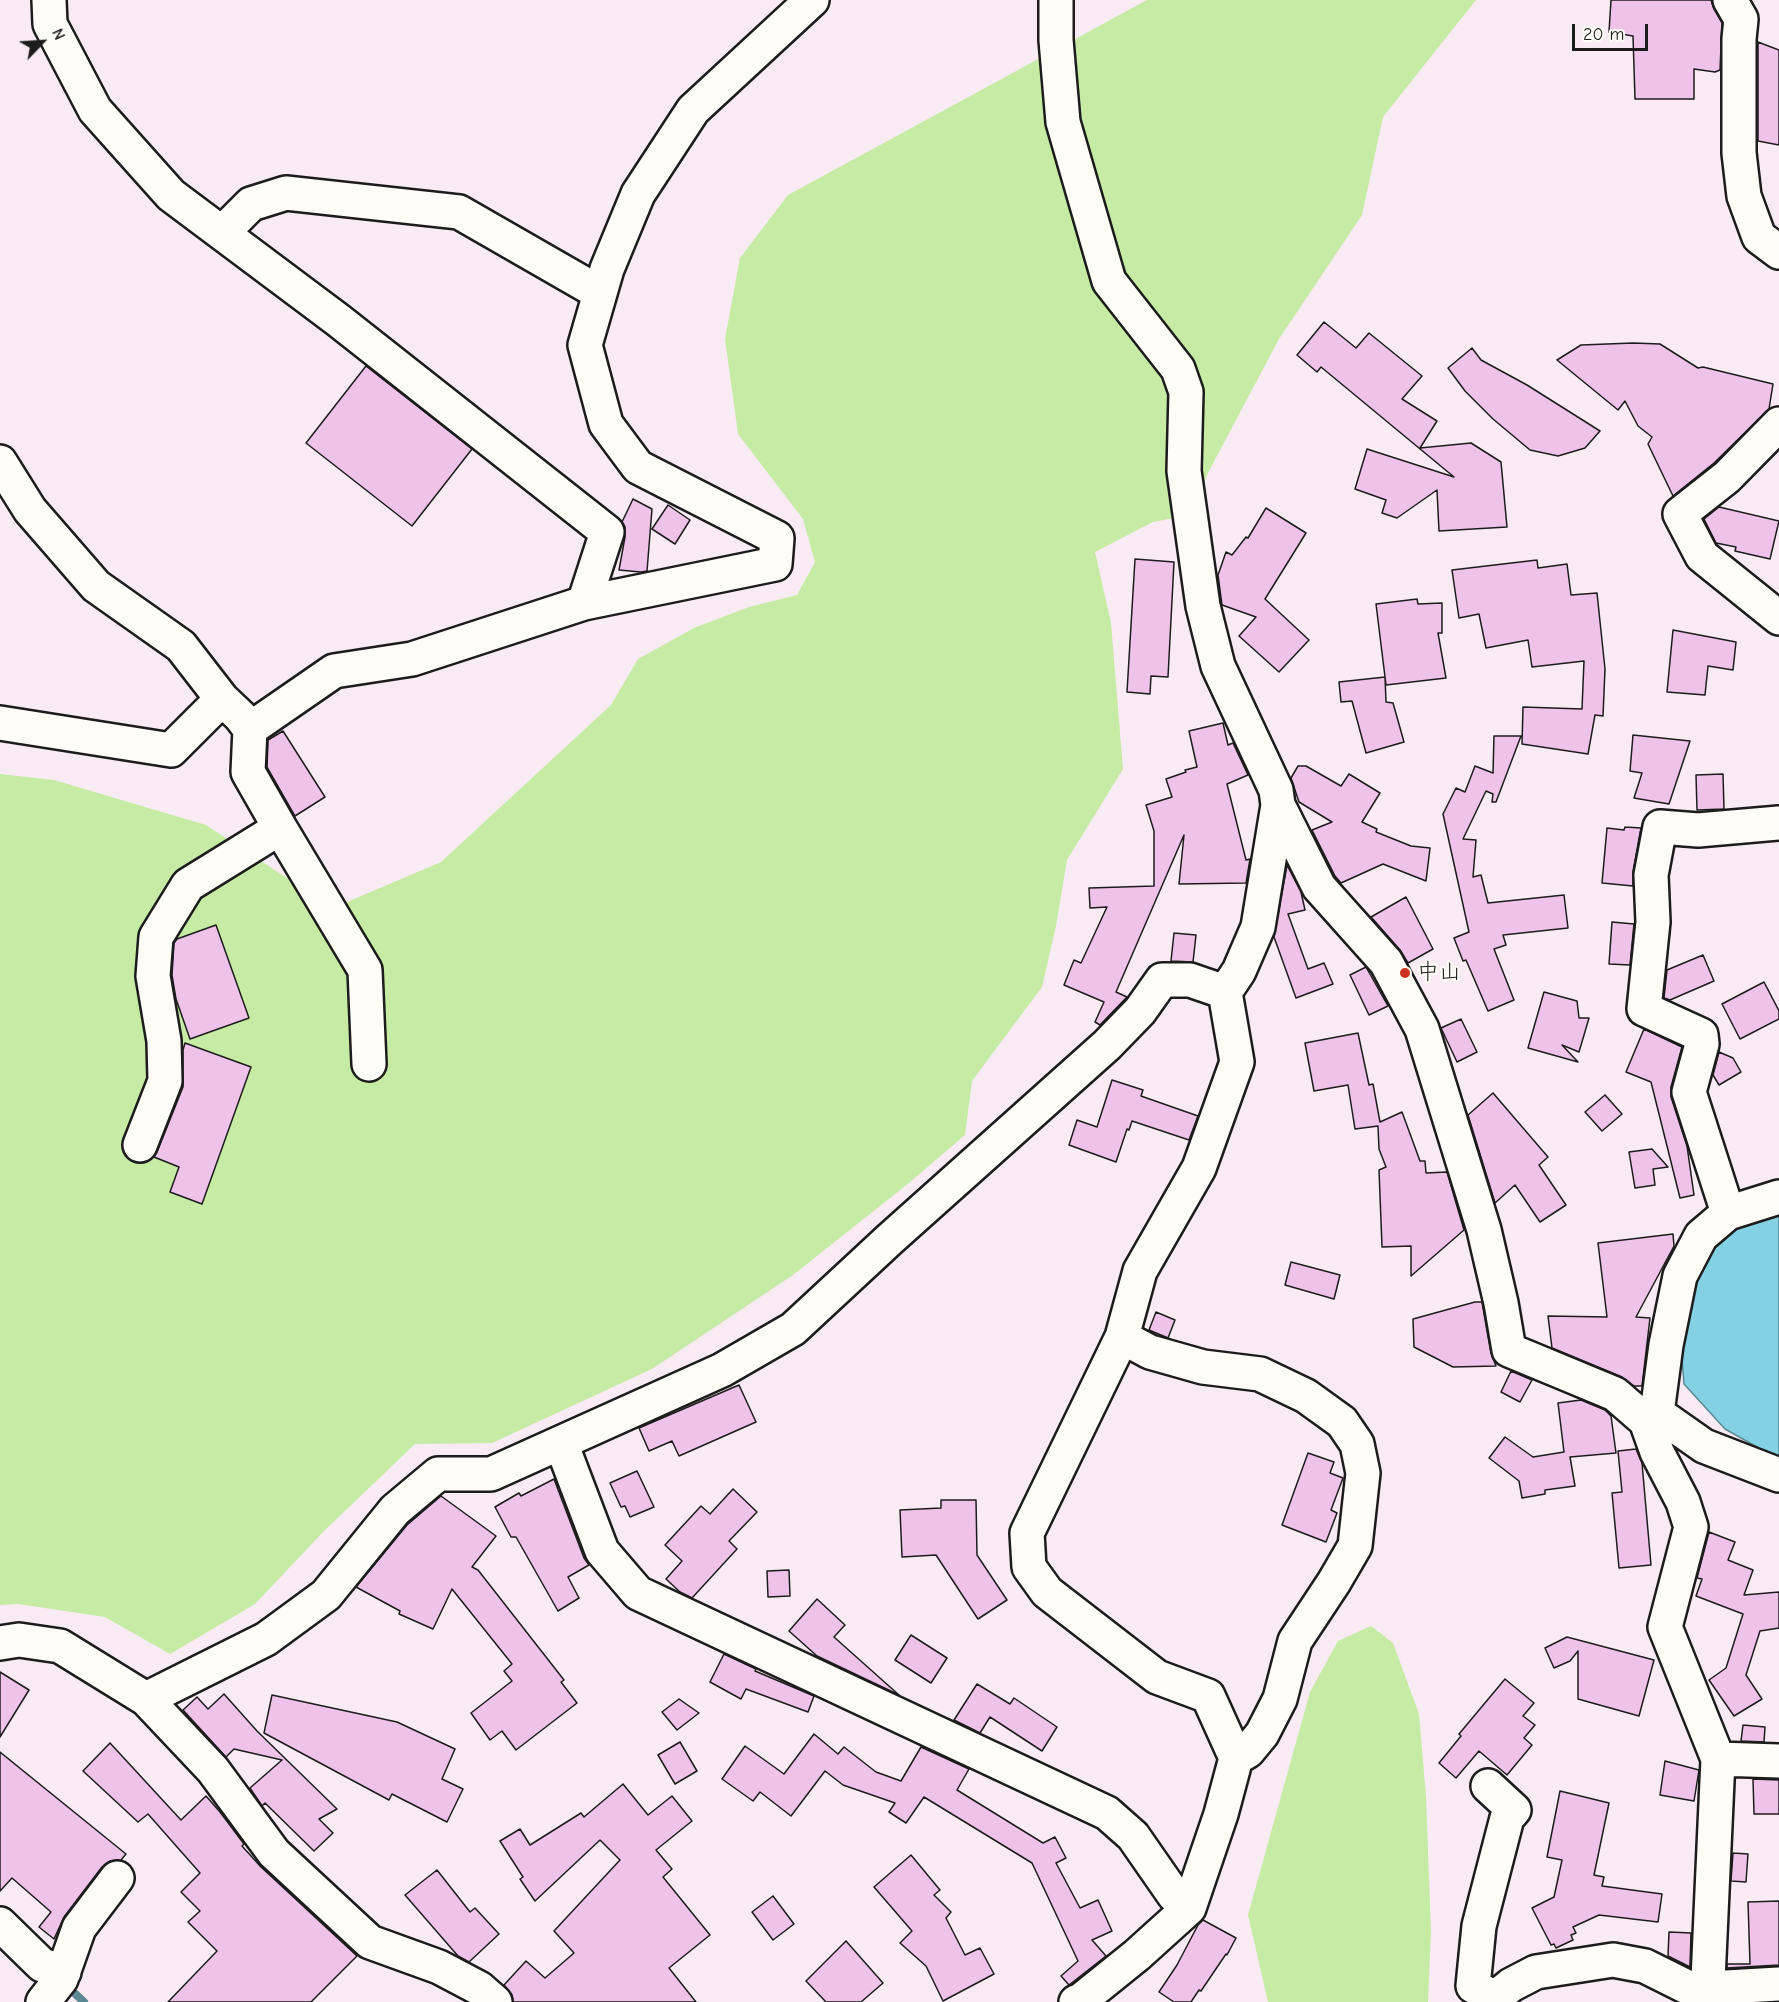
<!DOCTYPE html>
<html>
<head>
<meta charset="utf-8">
<style>
  body { margin:0 }
  #map { position:relative; width:1779px; height:2002px; overflow:hidden; background:#f9ebf3; font-family:"Comic Neue",sans-serif }
  canvas { display:block }
  .north { position:absolute; left:12px; top:12px; width:60px; height:60px; -webkit-text-stroke:4px #fdfcf7; paint-order:stroke; rotate:65deg; font-size:16px; font-weight:700; line-height:24px; text-align:center; color:#1c1c1c }
  .north::after { content:''; display:block; margin:auto; width:21px; height:27px; background:#1c1c1c; clip-path:polygon(50% 0,100% 100%,50% 72%,0 100%) }
  .scale { position:absolute; left:1572px; top:24px; width:76px; height:27px; box-sizing:border-box; border:3px solid #1c1c1c; border-top:0; padding-left:8px; font-size:18px; line-height:21px; white-space:nowrap; color:#1c1c1c; -webkit-text-stroke:4px #fdfcf7; paint-order:stroke }
</style>
</head>
<body>
<div id="map">
<canvas width="1779" height="2002"></canvas>
<div class="north">N</div>
<div class="scale">20 m</div>
</div>
<script>
const ctx = document.querySelector('canvas').getContext('2d');
ctx.lineJoin = 'round';
function paint(path, color) { ctx.fillStyle = color; ctx.fill(path, 'evenodd'); }
const toPath = rows => new Path2D(rows.map(r => 'M' + r).join(''));
function trace(path, color, width, dash) { ctx.strokeStyle = color; ctx.lineWidth = width; ctx.lineCap = dash ? 'butt' : 'round'; ctx.setLineDash(dash || []); ctx.stroke(path); }
function label(font, color, halo, rows, align = 'center') {
  ctx.font = font + ' "Comic Neue","Klee One",sans-serif'; ctx.lineWidth = 4.5; ctx.setLineDash([]); ctx.textBaseline = 'middle'; ctx.strokeStyle = halo; ctx.fillStyle = color; for (const [text, x, y, turn = 0] of rows) {
    ctx.save(); ctx.translate(x, y); ctx.rotate((+turn || 0) * Math.PI / 180); ctx.textAlign = isNaN(turn) ? turn : align; if (halo) ctx.strokeText(text, 0, 0); ctx.fillText(text, 0, 0); ctx.restore();
  }
}
paint(toPath([
  [1147,0,1476,0,1383,117,1362,215,1279,339,1210,469,1189,515,1153,522,1095,552,1111,623,1123,769,1067,860,1056,926,1042,987,972,1081,965,1135,909,1183,793,1275,652,1369,492,1443,415,1444,324,1531,255,1604,170,1654,105,1617,18,1604,0,1605,0,774,54,780,206,825,333,908,441,862,611,705,638,659,694,628,749,607,797,595,815,562,803,519,738,434,725,339,740,258,788,195],
  [1371,1626,1393,1643,1419,1714,1426,1796,1431,1931,1428,2002,1268,2002,1248,1915,1310,1692,1338,1641]
]), '#c6eba5');
const water = toPath([
  [1779,1206,1779,1457,1773,1456,1725,1429,1684,1384,1680,1334,1699,1250,1734,1222,1779,1206]
]);
paint(water, '#84d1e3');
trace(water, '#5a8993', 1.5);
trace(toPath([
  [64,1987,70,1989,84,2002]
]), '#5a8993', 8);
const building = toPath([
  [1611,0,1711,0,1714,9,1722,23,1720,70,1715,72,1694,69,1694,99,1635,99,1633,36,1609,32,1611,0],
  [1758,42,1779,50,1779,145,1758,141,1758,42],
  [1324,322,1356,348,1369,333,1422,376,1402,399,1437,421,1420,448,1471,443,1501,462,1507,527,1439,531,1437,490,1397,518,1382,513,1386,500,1355,489,1367,449,1454,477,1321,367,1317,372,1297,355,1324,322],
  [1633,343,1660,344,1698,368,1703,367,1773,384,1769,409,1714,463,1673,496,1648,444,1652,437,1638,426,1625,401,1618,410,1557,360,1581,345,1633,343],
  [1472,348,1481,360,1527,385,1600,431,1585,448,1558,456,1530,450,1493,419,1465,391,1448,368,1472,348],
  [366,366,472,449,412,526,306,443,366,366],
  [633,499,652,509,647,571,641,572,619,570,625,537,625,527,622,522,633,499],
  [668,505,690,520,675,544,652,529,668,505],
  [1719,507,1779,521,1770,559,1735,551,1736,547,1716,543,1704,519,1719,507],
  [1266,508,1306,533,1265,599,1309,640,1279,672,1239,636,1256,617,1222,605,1218,575,1226,552,1232,555,1246,537,1248,538,1266,508],
  [1135,559,1174,562,1168,677,1151,676,1150,694,1127,692,1135,559],
  [1537,560,1538,568,1567,564,1571,595,1597,593,1605,669,1603,716,1595,715,1588,754,1522,744,1523,707,1582,709,1584,661,1532,667,1528,640,1486,648,1479,614,1459,618,1452,570,1537,560],
  [1417,599,1418,604,1442,603,1442,633,1438,633,1446,678,1386,685,1376,604,1417,599],
  [1673,630,1736,642,1733,670,1708,666,1705,695,1667,692,1673,630],
  [1385,677,1386,702,1393,703,1404,742,1366,753,1352,701,1341,702,1339,682,1385,677],
  [1223,723,1228,745,1233,743,1248,775,1227,784,1246,860,1250,859,1246,883,1179,884,1184,835,1116,992,1127,997,1100,1025,1095,1022,1104,1002,1064,985,1074,960,1081,963,1107,907,1090,908,1089,888,1154,886,1154,831,1146,805,1172,797,1166,779,1186,772,1185,770,1197,767,1189,731,1223,723],
  [283,731,325,797,295,816,267,767,268,740,283,731],
  [1633,735,1690,741,1669,804,1634,798,1642,773,1630,771,1633,735],
  [1494,736,1521,736,1496,802,1492,802,1493,794,1486,791,1463,839,1476,840,1473,877,1481,875,1488,903,1564,895,1568,928,1503,935,1506,945,1494,949,1514,1000,1488,1011,1466,960,1463,961,1454,938,1469,932,1443,814,1456,788,1465,792,1475,766,1493,773,1494,736],
  [1298,766,1306,766,1341,786,1349,774,1380,793,1362,822,1377,829,1376,832,1411,846,1430,848,1426,881,1383,864,1341,883,1335,876,1312,830,1332,822,1299,802,1291,778,1298,766],
  [1723,774,1724,809,1697,810,1696,775,1723,774],
  [1625,827,1641,828,1633,872,1633,886,1602,883,1607,828,1624,830,1625,827],
  [1287,865,1301,892,1305,910,1288,914,1308,969,1324,963,1333,984,1296,998,1274,937,1287,865],
  [1406,897,1433,949,1408,963,1400,950,1371,917,1406,897],
  [1612,922,1634,924,1630,965,1609,964,1612,922],
  [216,925,249,1018,190,1039,176,999,172,975,174,943,177,939,216,925],
  [1174,933,1196,935,1193,962,1171,961,1174,933],
  [1703,955,1714,981,1670,1000,1664,998,1667,970,1703,955],
  [1366,967,1388,1006,1369,1015,1350,975,1366,967],
  [1764,982,1779,1011,1779,1019,1740,1039,1722,1004,1764,982],
  [1544,992,1577,1001,1579,1018,1589,1018,1579,1052,1562,1045,1578,1062,1528,1048,1544,992],
  [1461,1019,1477,1052,1457,1062,1441,1028,1461,1019],
  [1644,1029,1682,1047,1671,1087,1671,1097,1687,1146,1694,1195,1680,1198,1651,1082,1626,1072,1644,1029],
  [1358,1033,1369,1085,1373,1084,1380,1122,1402,1112,1420,1161,1425,1161,1426,1173,1447,1172,1464,1230,1411,1276,1411,1246,1382,1247,1379,1170,1386,1167,1379,1149,1378,1126,1355,1129,1348,1085,1314,1091,1305,1043,1358,1033],
  [185,1043,251,1067,202,1204,170,1192,179,1167,154,1157,157,1152,183,1087,183,1050,185,1043],
  [1719,1052,1733,1058,1741,1072,1719,1085,1713,1075,1719,1052],
  [1112,1080,1143,1090,1141,1096,1198,1116,1189,1140,1132,1121,1129,1130,1127,1129,1116,1162,1069,1145,1077,1120,1097,1127,1112,1080],
  [1493,1093,1548,1157,1539,1165,1566,1205,1540,1222,1515,1185,1495,1203,1468,1115,1493,1093],
  [1605,1095,1622,1114,1602,1131,1585,1112,1605,1095],
  [1652,1149,1668,1167,1653,1169,1655,1185,1635,1188,1629,1152,1652,1149],
  [1673,1234,1674,1246,1636,1317,1650,1318,1642,1386,1634,1386,1622,1377,1552,1348,1548,1316,1607,1317,1598,1243,1673,1234],
  [1291,1262,1340,1275,1334,1299,1285,1285,1291,1262],
  [1475,1302,1482,1302,1491,1353,1496,1366,1453,1367,1414,1347,1413,1319,1475,1302],
  [1156,1312,1175,1320,1168,1338,1149,1330,1156,1312],
  [1511,1371,1532,1380,1520,1402,1501,1392,1511,1371],
  [739,1385,756,1422,679,1456,672,1441,649,1451,639,1428,739,1385],
  [1581,1400,1605,1410,1611,1416,1616,1453,1570,1457,1575,1486,1545,1490,1545,1494,1522,1498,1519,1481,1489,1458,1505,1437,1533,1457,1564,1452,1558,1403,1581,1400],
  [1636,1449,1642,1463,1651,1565,1619,1568,1612,1493,1622,1492,1618,1451,1636,1449],
  [1308,1453,1334,1462,1330,1473,1343,1478,1331,1510,1337,1513,1326,1542,1282,1525,1308,1453],
  [637,1471,654,1507,630,1517,625,1506,621,1507,610,1483,637,1471],
  [554,1479,584,1558,589,1565,568,1577,579,1598,558,1611,516,1537,511,1537,495,1507,519,1493,521,1496,554,1479],
  [733,1489,757,1512,729,1541,737,1549,692,1598,680,1592,666,1579,682,1561,665,1545,701,1506,710,1514,733,1489],
  [441,1496,496,1536,472,1567,478,1570,564,1680,561,1682,577,1703,516,1750,502,1731,490,1740,471,1713,512,1681,504,1671,512,1664,452,1589,433,1629,399,1614,400,1611,356,1587,407,1525,441,1496],
  [941,1500,976,1500,977,1555,1007,1600,978,1619,936,1555,902,1557,900,1510,941,1508,941,1500],
  [1709,1532,1735,1542,1728,1560,1753,1570,1744,1595,1779,1592,1779,1628,1760,1631,1746,1675,1762,1699,1734,1716,1709,1680,1726,1668,1743,1614,1696,1596,1702,1579,1697,1578,1709,1532],
  [789,1570,790,1596,768,1597,767,1571,789,1570],
  [817,1599,845,1625,834,1637,899,1695,817,1656,789,1631,817,1599],
  [911,1635,947,1658,931,1683,895,1660,911,1635],
  [1567,1637,1654,1660,1639,1716,1578,1699,1578,1651,1570,1661,1554,1668,1545,1648,1567,1637],
  [724,1654,756,1669,755,1671,814,1696,808,1712,746,1689,741,1699,710,1682,724,1654],
  [0,1672,29,1690,0,1737,0,1672],
  [1505,1679,1534,1703,1523,1716,1535,1725,1524,1738,1532,1745,1507,1775,1479,1751,1456,1778,1439,1763,1461,1736,1459,1734,1505,1679],
  [977,1684,1010,1704,1014,1698,1057,1727,1042,1751,990,1717,980,1733,954,1720,977,1684],
  [224,1694,257,1731,337,1809,319,1819,333,1833,314,1851,265,1803,262,1806,250,1788,282,1760,234,1749,226,1757,183,1710,197,1697,208,1709,224,1694],
  [272,1695,397,1722,455,1749,442,1779,463,1789,447,1822,392,1794,389,1800,264,1733,272,1695],
  [679,1699,699,1713,677,1730,662,1712,679,1699],
  [1743,1725,1765,1727,1764,1742,1741,1741,1743,1725],
  [814,1734,838,1754,844,1747,876,1772,901,1781,921,1747,969,1769,957,1790,1043,1843,1055,1837,1066,1858,1056,1863,1080,1908,1098,1900,1112,1931,1092,1940,1106,1956,1069,1985,1061,1976,1078,1961,1032,1863,924,1797,906,1823,889,1812,895,1803,843,1785,825,1771,791,1816,760,1792,753,1801,722,1779,745,1746,784,1774,814,1734],
  [680,1742,697,1771,675,1784,658,1755,680,1742],
  [110,1743,181,1820,206,1796,220,1812,244,1844,242,1846,261,1867,357,1956,311,2002,168,2002,217,1951,188,1922,200,1911,181,1892,200,1873,148,1814,138,1822,83,1771,110,1743],
  [0,1752,126,1854,121,1860,110,1861,102,1867,64,1917,54,1939,39,1927,51,1912,12,1878,0,1891,0,1752],
  [1665,1761,1699,1770,1694,1801,1660,1795,1665,1761],
  [1753,1779,1779,1780,1779,1814,1754,1814,1753,1779],
  [623,1784,648,1815,672,1796,692,1821,656,1850,672,1869,663,1877,710,1935,669,1968,696,2002,513,2002,512,1995,504,1985,526,1961,545,1978,574,1953,554,1931,620,1860,600,1840,535,1901,520,1879,523,1877,500,1841,520,1829,530,1845,581,1813,584,1817,623,1784],
  [1560,1791,1609,1803,1594,1875,1604,1877,1602,1886,1662,1894,1658,1922,1599,1915,1573,1927,1576,1933,1571,1935,1573,1940,1556,1948,1554,1944,1551,1945,1532,1908,1554,1897,1562,1860,1547,1857,1560,1791],
  [1733,1853,1748,1854,1746,1882,1731,1881,1733,1853],
  [911,1855,940,1890,934,1895,951,1912,946,1918,965,1955,980,1948,994,1974,943,2001,926,1966,900,1943,912,1931,874,1887,911,1855],
  [437,1870,470,1912,475,1908,499,1934,469,1962,458,1956,405,1895,437,1870],
  [773,1896,794,1924,773,1940,752,1912,773,1896],
  [1779,1901,1779,1965,1727,1968,1727,1964,1750,1964,1748,1902,1779,1901],
  [1203,1920,1236,1938,1227,1955,1226,1954,1201,1991,1199,1990,1191,2002,1174,2002,1159,1992,1177,1965,1198,1925,1203,1920],
  [1669,1932,1691,1933,1690,1967,1668,1956,1669,1932],
  [846,1941,883,1983,861,2002,826,2002,806,1981,846,1941]
]);
paint(building, '#efc3e9');
trace(building, '#1c1c1c', 1.5);
const minor = toPath([
  [49,0,50,24,95,110,171,195,338,320,607,532,584,603],
  [1056,0,1056,40,1063,122,1109,281,1178,369,1186,392,1184,471,1203,606,1218,666,1276,790,1278,805,1319,887,1386,962,1422,1029,1484,1230,1501,1303,1509,1350,1615,1394,1646,1421,1657,1452,1683,1502,1691,1527,1665,1627,1718,1759,1707,2002],
  [1730,0,1741,19,1739,39,1739,153,1744,196,1759,237,1779,252],
  [222,233,251,204,286,193,459,212,600,293],
  [1779,424,1727,477,1680,514,1702,556,1779,618],
  [0,462,30,510,96,586,181,646,222,699,240,716,250,729,248,772,280,828,188,885,156,937,153,976,164,1041,165,1081,140,1145],
  [0,723,171,750,222,699],
  [250,729,334,671,412,659,584,603,775,564,777,538,638,467,606,424,585,345,607,269,638,194,693,110,812,0],
  [280,828,365,970,369,1064],
  [1728,1213,1689,1092,1702,1044,1701,1035,1644,1009,1653,922,1651,875,1660,827,1698,830,1779,823],
  [1122,1337,1150,1352,1203,1367,1260,1374,1306,1396,1342,1422,1357,1444,1363,1473,1355,1546,1334,1582,1295,1641,1280,1699,1262,1734,1248,1751,1236,1758],
  [1657,1413,1704,1446,1779,1475],
  [1646,1421,1657,1413,1666,1345,1680,1276,1701,1236,1728,1213,1779,1197],
  [561,1443,602,1551,638,1593,1107,1813,1133,1836,1174,1895,1189,1908],
  [0,1643,19,1640,60,1646,146,1699,213,1770,274,1853,370,1942,439,1967,479,1988,495,2002],
  [146,1699,266,1639,326,1595,395,1510,438,1474,491,1474,722,1370,793,1329,890,1239,1107,1045,1140,1011,1162,980,1190,980,1225,992],
  [1718,1759,1779,1761],
  [1488,1786,1514,1810,1507,1818,1479,1926,1473,1986,1495,1998,1511,1985,1536,1972,1613,1960,1645,1966,1691,1989,1779,1984],
  [0,1924,42,1965,64,1972],
  [43,2002,61,1979,79,1928,117,1878],
  [1076,2002,1081,2000,1137,1955,1189,1908,1221,1814,1236,1758,1208,1696,1157,1677,1047,1592,1029,1567,1027,1533,1122,1337,1140,1271,1199,1168,1237,1062,1225,992,1239,971,1258,927,1278,805]
]);
trace(minor, '#1c1c1c', 38);
trace(minor, '#fdfcf7', 33);
for (const [x, y, r, color] of [
  [1405,973,6,"#c8321e"]
]) { const dot = new Path2D(); dot.arc(x, y, r, 0, 2 * Math.PI); ctx.fillStyle = color; ctx.fill(dot); trace(dot, '#fdfcf7', 2); }
label('22px', '#1c1c1c', '#fdfcf7', [
  ["中山",1417,973]
], 'left');
</script>
</body>
</html>
